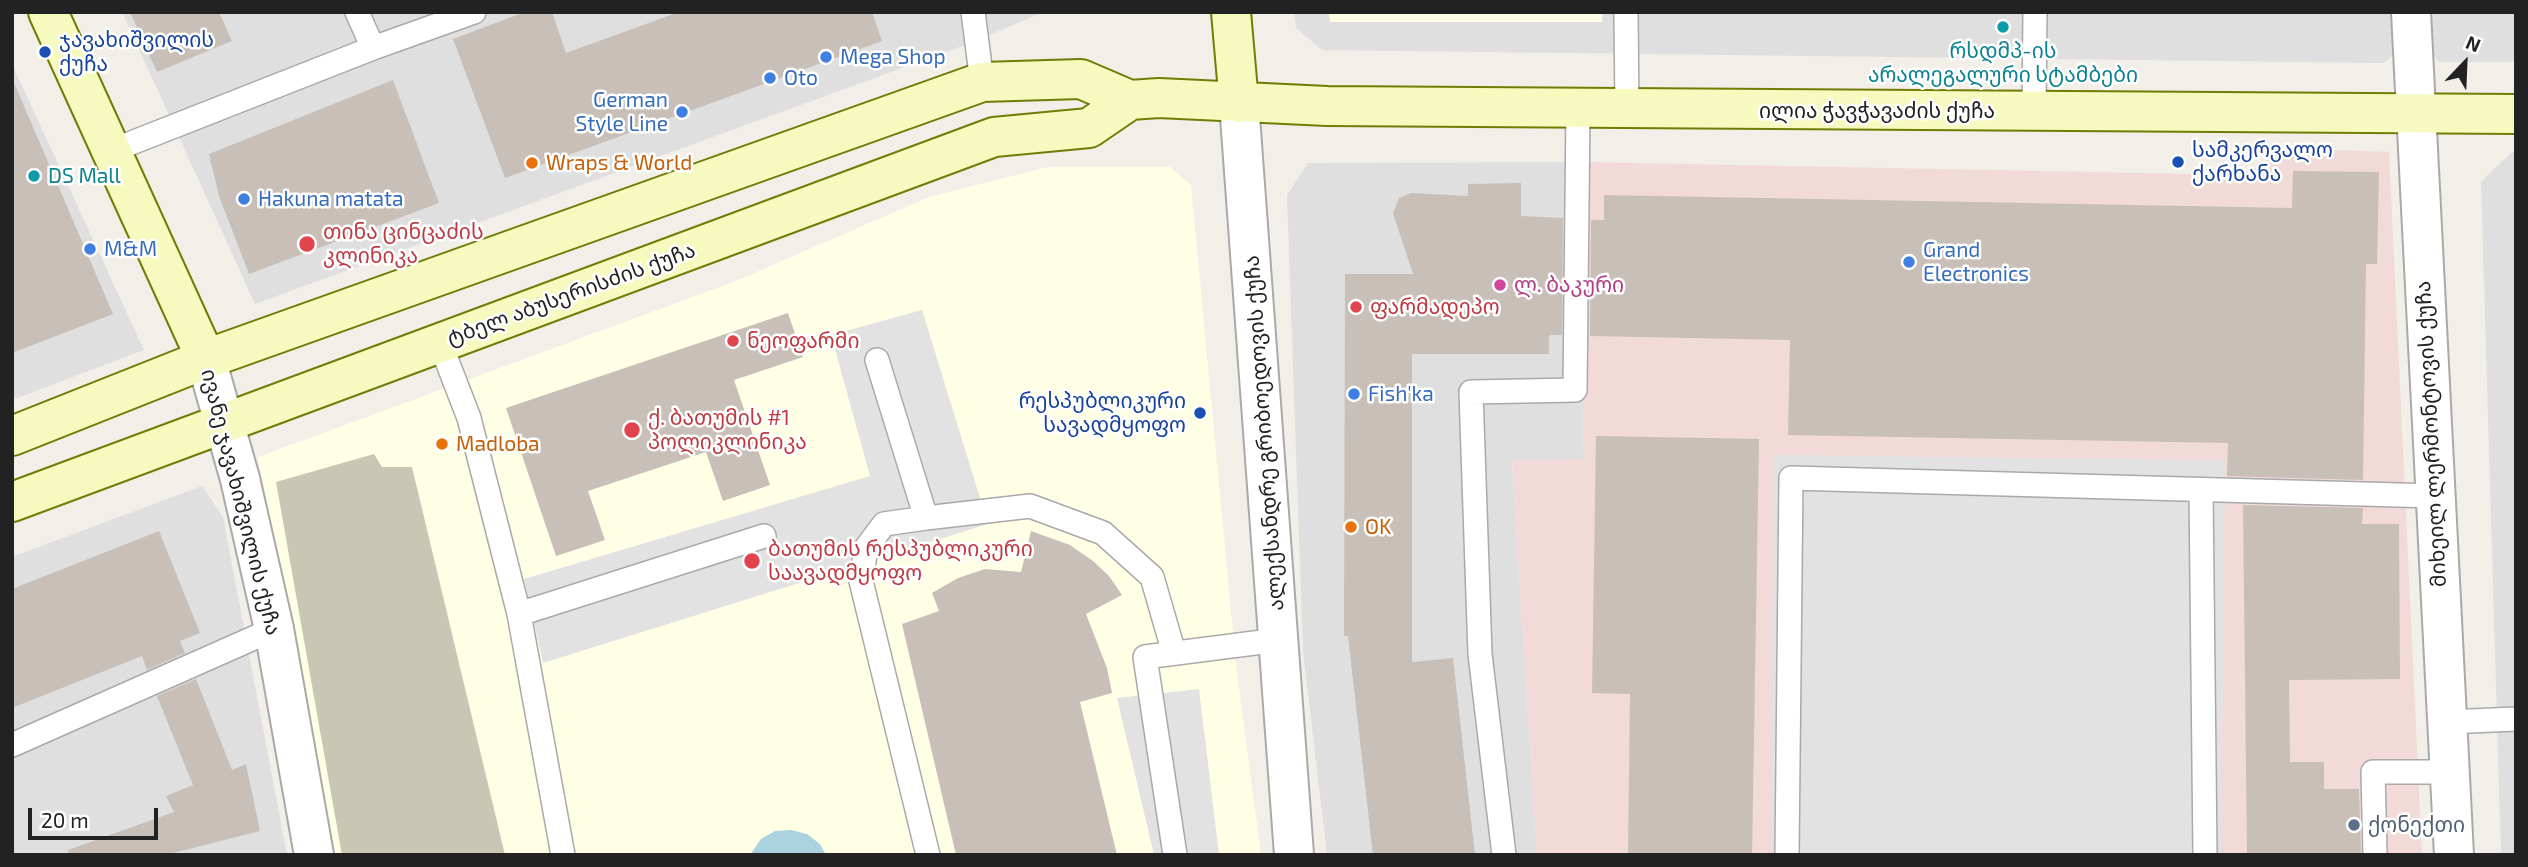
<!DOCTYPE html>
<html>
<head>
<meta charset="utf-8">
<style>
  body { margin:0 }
  #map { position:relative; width:2528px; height:867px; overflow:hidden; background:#f2efe9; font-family:"Exo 2",sans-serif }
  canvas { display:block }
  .frame { position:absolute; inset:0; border:14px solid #222; pointer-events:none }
  .north { position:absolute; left:2430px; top:28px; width:70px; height:70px; -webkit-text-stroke:5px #fff; paint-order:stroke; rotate:23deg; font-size:19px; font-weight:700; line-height:28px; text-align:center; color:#222 }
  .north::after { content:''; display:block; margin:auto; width:24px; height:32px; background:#222; clip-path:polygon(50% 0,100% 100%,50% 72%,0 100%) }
  .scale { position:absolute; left:28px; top:808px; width:130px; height:32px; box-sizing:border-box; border:4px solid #222; border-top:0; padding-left:9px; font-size:21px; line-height:24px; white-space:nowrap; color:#222; -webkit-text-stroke:5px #fff; paint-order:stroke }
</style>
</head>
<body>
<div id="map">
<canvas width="2528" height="867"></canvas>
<div class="frame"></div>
<div class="north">N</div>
<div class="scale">20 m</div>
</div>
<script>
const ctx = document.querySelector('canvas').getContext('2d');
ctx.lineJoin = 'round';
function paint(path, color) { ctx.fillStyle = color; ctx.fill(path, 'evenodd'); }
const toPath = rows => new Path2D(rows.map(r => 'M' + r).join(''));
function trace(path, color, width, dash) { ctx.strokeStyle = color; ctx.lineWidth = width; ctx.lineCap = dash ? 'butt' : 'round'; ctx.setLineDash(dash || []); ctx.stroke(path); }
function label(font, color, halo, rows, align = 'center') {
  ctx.font = font + ' "Exo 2","Noto Sans Georgian",sans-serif'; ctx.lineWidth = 5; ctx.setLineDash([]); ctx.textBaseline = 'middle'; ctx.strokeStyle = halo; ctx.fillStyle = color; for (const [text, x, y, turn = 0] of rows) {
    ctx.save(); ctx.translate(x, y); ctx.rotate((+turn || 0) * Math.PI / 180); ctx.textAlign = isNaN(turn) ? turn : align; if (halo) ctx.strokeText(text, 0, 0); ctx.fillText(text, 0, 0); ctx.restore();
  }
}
paint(toPath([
  [122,12,1044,12,968,44,255,304],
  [1294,12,2398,12,2400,49,2384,63,2379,63,1322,50,1296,28],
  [2425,12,2516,12,2516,62,2439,62,2426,48],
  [12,64,144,350,12,400],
  [2512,152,2516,152,2516,855,2501,855,2481,182],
  [1586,162,1583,460,1512,462,1537,855,1327,855,1303,652,1287,195,1308,163],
  [202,486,223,517,287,855,12,855,12,557]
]), '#e0dfdf');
paint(toPath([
  [2286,148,2389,152,2422,855,1537,855,1512,461,1583,459,1586,162,2245,175]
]), '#f2dad9');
paint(toPath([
  [1329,12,1602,12,1602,22,1330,22],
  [1048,167,1170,167,1191,185,1236,665,1261,855,332,855,258,457,736,281,929,197]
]), '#ffffe5');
paint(toPath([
  [374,454,382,467,412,467,505,855,342,855,276,482]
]), '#c7c7b4');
paint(toPath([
  [922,310,988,524,543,663,524,579,870,476,831,335],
  [1774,455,2225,460,2221,855,1771,855],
  [1199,689,1219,855,1154,855,1117,698]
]), '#e2e2e2');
paint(toPath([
  [791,830,807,834,820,844,826,855,750,855,761,839,775,831]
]), '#aad3df');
paint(toPath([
  [130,12,219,12,232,41,157,72],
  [525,12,552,12,566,53,679,12,872,12,882,41,505,178,453,39],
  [12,78,113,314,12,353],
  [393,80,439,203,249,274,219,196,209,154],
  [2293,171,2379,172,2377,264,2366,264,2363,480,2227,476,2228,443,1788,435,1790,340,1590,336,1591,220,1604,220,1604,195,2292,208],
  [1521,183,1521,216,1563,218,1562,335,1549,335,1549,354,1412,354,1412,662,1453,658,1475,855,1373,855,1348,636,1344,636,1345,274,1413,274,1393,213,1399,198,1411,193,1468,196,1468,184],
  [788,313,803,357,734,380,770,485,723,501,706,452,588,491,605,540,556,556,506,408],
  [1596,436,1759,439,1752,855,1628,855,1630,694,1592,693],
  [2243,505,2363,508,2362,524,2399,524,2400,679,2289,680,2290,762,2324,762,2324,789,2359,789,2361,855,2247,855],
  [159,531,200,633,180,641,185,653,147,670,142,656,12,708,12,589],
  [1031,531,1070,545,1093,561,1109,576,1122,595,1086,614,1107,668,1112,693,1080,702,1117,855,956,855,902,624,939,611,932,593,958,578,985,569,1021,572],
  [196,679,232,770,246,764,260,831,165,855,69,855,68,850,174,812,166,796,193,785,157,696]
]), '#c7bfb8');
const lane = toPath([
  [973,12,982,82],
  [1626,12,1627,109],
  [373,48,474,12],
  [2034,112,2035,12],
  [111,151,373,48,357,12],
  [440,343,469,418,519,614,764,536],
  [877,360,926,518,1030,506,1103,533,1152,577,1174,653],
  [2201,490,2205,855],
  [926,518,884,524,866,548,861,581,928,855],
  [519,614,563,855],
  [2447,722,2516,719],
  [12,745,274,629],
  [1175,855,1145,657,1278,640],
  [1504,855,1480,654,1471,392,1575,390,1578,109],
  [1787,855,1791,478,2434,496],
  [2375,855,2373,772,2450,772]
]);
const street = toPath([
  [2411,12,2454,855],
  [1239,103,1294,855],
  [206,359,240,479,274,629,314,855]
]);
const secondary = toPath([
  [48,12,206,359],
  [1231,12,1239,103],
  [12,436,206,359,982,82,1081,79,1130,100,1159,98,1327,106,2516,114],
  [12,502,994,137,1089,128,1130,100]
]);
trace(lane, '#a9a9a9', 26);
trace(street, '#a9a9a9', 42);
trace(secondary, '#707d05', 42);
trace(lane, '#fff', 23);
trace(street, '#fff', 38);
trace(secondary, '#f7fabf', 38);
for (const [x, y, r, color] of [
  [2003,27,7,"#0f9aa8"],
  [45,52,7,"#1a4fb4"],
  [826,57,7,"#3f7fe0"],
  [770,78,7,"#3f7fe0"],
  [682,112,7,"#3f7fe0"],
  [2178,162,7,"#1a4fb4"],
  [532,163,7,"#e8710a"],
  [34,176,7,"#0f9aa8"],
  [244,199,7,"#3f7fe0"],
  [307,244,9,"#e0444e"],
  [90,249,7,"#3f7fe0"],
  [1909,262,7,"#3f7fe0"],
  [1500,285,7,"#d1479c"],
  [1356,307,7,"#e0444e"],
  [733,341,7,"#e0444e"],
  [1354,394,7,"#3f7fe0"],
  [1200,413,7,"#1a4fb4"],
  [632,430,9,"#e0444e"],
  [442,444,7,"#e8710a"],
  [1351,527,7,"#e8710a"],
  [752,561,9,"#e0444e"],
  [2354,825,7,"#5c6f8a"]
]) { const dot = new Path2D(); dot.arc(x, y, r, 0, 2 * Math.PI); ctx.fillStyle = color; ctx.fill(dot); trace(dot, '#fff', 2.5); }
label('21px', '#164399', '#fff', [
  ["ჯავახიშვილის",59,40],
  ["ქუჩა",59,64],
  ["სამკერვალო",2192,150],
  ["ქარხანა",2192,174],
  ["რესპუბლიკური",1186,401,"right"],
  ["სავადმყოფო",1186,425,"right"]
], 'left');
label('21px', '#0d838f', '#fff', [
  ["რსდმპ-ის",2003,51],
  ["არალეგალური სტამბები",2003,75],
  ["DS Mall",48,176,"left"]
]);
label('21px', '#366cbe', '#fff', [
  ["Mega Shop",840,57],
  ["Oto",784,78],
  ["German",668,100,"right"],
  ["Style Line",668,124,"right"],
  ["Hakuna matata",258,199],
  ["M&M",104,249],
  ["Grand",1923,250],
  ["Electronics",1923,274],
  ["Fish'ka",1368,394]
], 'left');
label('21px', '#222', '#fff', [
  ["ილია ჭავჭავაძის ქუჩა",1877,111],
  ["ტბელ აბუსერისძის ქუჩა",571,294,-20],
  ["ალექსანდრე გრიბოედოვის ქუჩა",1264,433,-94],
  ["მიხეილ ლერმონტოვის ქუჩა",2431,434,-93],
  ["ივანე ჯავახიშვილის ქუჩა",241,502,76]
]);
label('21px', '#c56008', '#fff', [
  ["Wraps & World",546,163],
  ["Madloba",456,444],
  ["OK",1365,527]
], 'left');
label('21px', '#be3a42', '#fff', [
  ["თინა ცინცაძის",323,232],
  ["კლინიკა",323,256],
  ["ფარმადეპო",1370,307],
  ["ნეოფარმი",747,341],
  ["ქ. ბათუმის #1",648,418],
  ["პოლიკლინიკა",648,442],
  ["ბათუმის რესპუბლიკური",768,549],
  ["საავადმყოფო",768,573]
], 'left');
label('21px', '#b23c85', '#fff', [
  ["ლ. ბაკური",1514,285]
], 'left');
label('21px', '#4e5e75', '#fff', [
  ["ქონექთი",2368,825]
], 'left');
</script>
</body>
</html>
